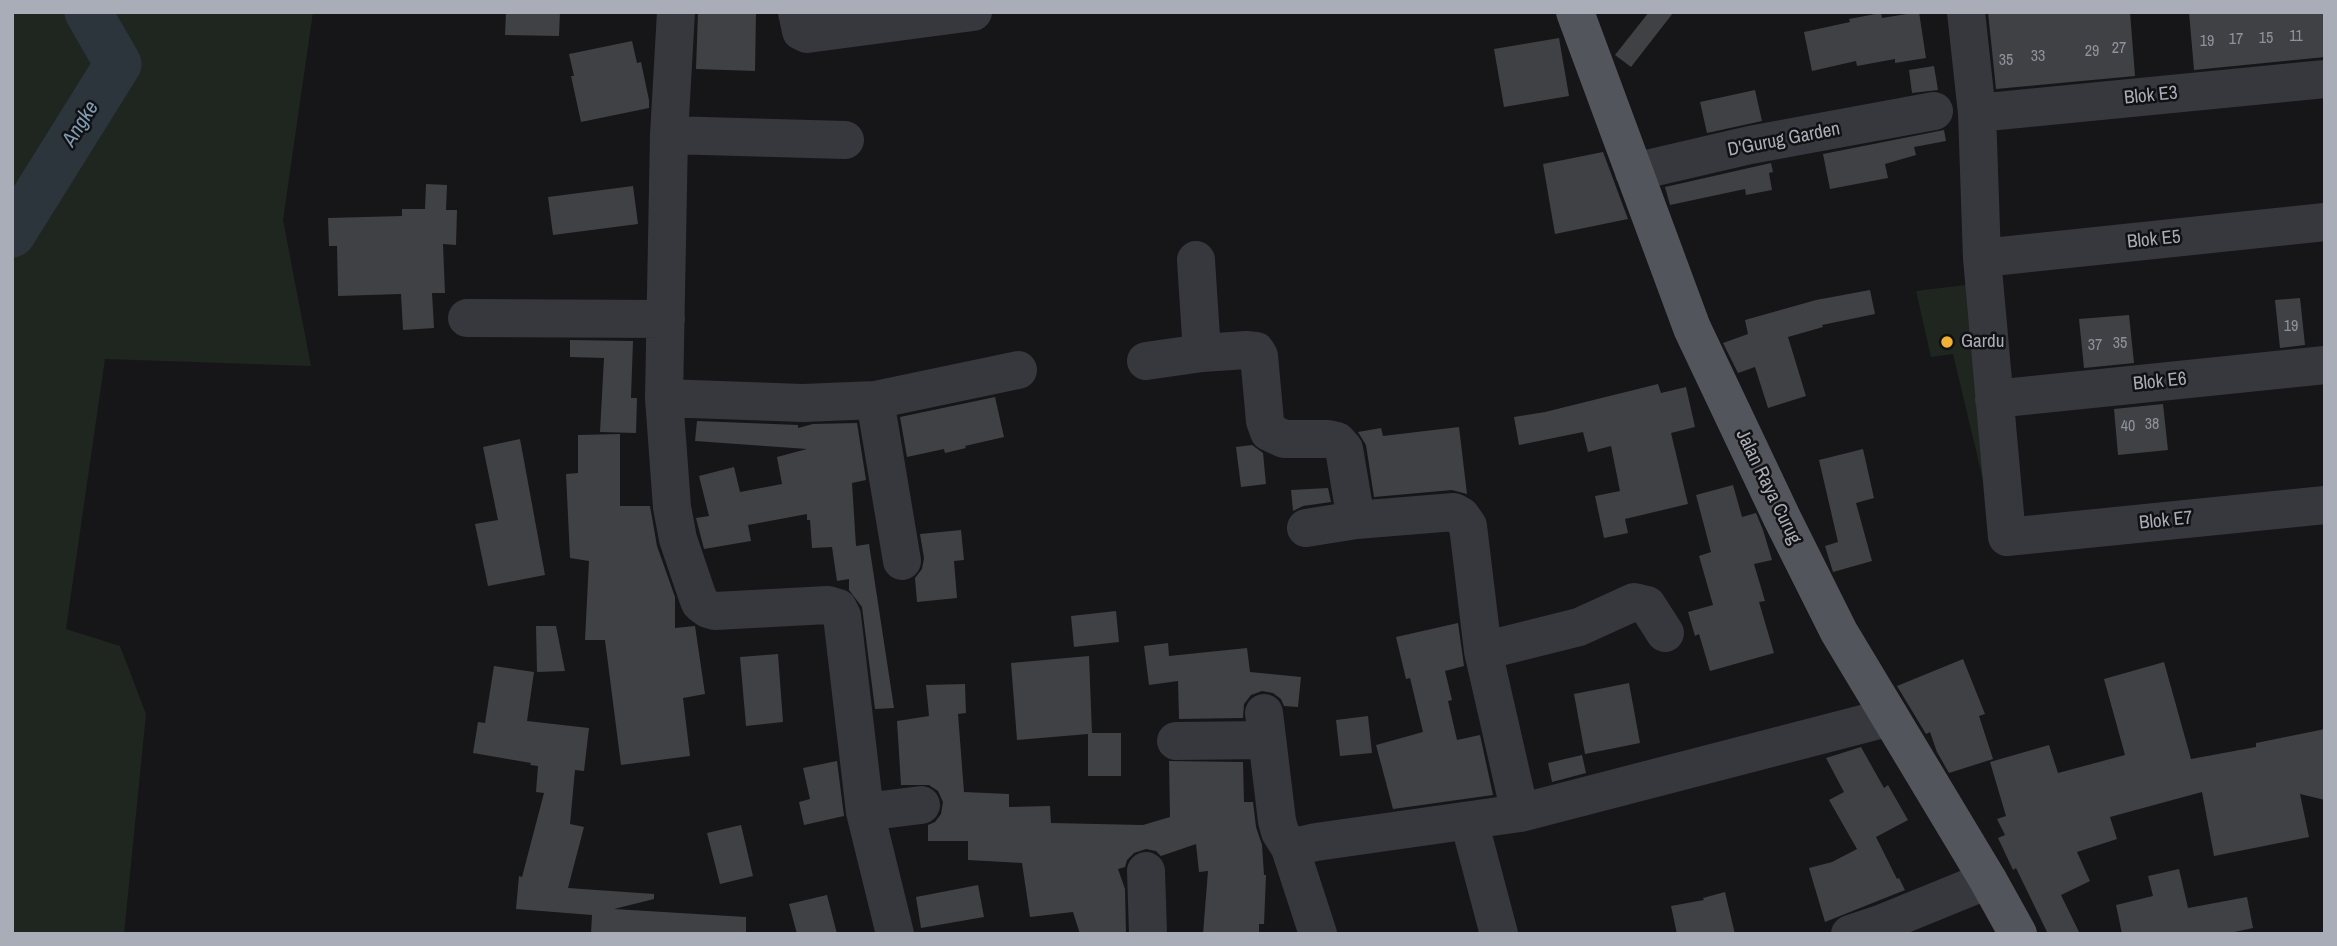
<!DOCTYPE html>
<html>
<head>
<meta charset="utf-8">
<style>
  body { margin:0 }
  #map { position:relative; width:2337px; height:946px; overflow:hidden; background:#161618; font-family:"Archivo Narrow",sans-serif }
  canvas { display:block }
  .frame { position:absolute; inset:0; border:14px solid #a8adb8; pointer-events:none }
</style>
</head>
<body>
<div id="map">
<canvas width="2337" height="946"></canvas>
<div class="frame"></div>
</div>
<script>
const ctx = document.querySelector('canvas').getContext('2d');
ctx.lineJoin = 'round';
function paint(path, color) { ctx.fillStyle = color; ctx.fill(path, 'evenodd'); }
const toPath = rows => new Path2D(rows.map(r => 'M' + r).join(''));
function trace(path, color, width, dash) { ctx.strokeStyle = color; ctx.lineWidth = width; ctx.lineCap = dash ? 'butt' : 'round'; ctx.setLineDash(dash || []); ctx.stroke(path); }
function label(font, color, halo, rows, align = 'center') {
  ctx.font = font + ' "Archivo Narrow",sans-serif'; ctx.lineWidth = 5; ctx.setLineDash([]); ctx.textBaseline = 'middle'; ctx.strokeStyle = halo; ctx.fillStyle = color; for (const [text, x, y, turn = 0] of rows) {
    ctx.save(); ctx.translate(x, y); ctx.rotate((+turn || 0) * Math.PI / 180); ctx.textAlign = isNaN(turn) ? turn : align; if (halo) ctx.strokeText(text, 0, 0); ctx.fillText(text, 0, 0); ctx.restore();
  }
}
paint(toPath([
  [12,12,313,12,283,220,311,366,105,359,66,629,120,646,146,714,124,934,12,934],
  [1982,283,1997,539,1953,354,1931,357,1916,291]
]), '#1e261f');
trace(toPath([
  [12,234,118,64,88,12]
]), '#2c353c', 47);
paint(toPath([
  [506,12,560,12,559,36,505,35],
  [698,12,756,12,755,71,696,69],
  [1649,12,1673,13,1631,67,1615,55],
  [1919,12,1926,58,1895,63,1895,59,1857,66,1856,61,1812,71,1804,32,1850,22,1849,19,1881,13,1882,18],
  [1988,12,2130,12,2135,76,1996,89],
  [2189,12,2325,12,2325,57,2194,70],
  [1559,38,1569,96,1504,107,1494,49],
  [632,41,637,63,641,62,649,100,649,108,581,122,571,76,574,76,569,54],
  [1934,66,1938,90,1912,93,1909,70],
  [1755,90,1762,121,1707,133,1700,102],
  [1944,130,1946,141,1914,147,1916,155,1885,164,1888,178,1830,189,1823,154],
  [1603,152,1628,219,1555,234,1543,164],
  [1771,163,1773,172,1769,173,1772,190,1746,195,1745,189,1670,205,1665,187],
  [426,184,447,185,446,210,457,210,456,245,443,244,445,293,432,293,434,328,403,330,401,294,338,296,337,246,329,246,328,218,402,216,402,209,425,209],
  [633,186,638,224,553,235,548,197],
  [1870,290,1875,314,1822,325,1823,327,1788,337,1806,396,1768,408,1755,367,1738,373,1723,343,1748,334,1745,320,1816,300],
  [2300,298,2305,345,2280,348,2275,300],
  [2129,315,2134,363,2084,368,2079,319],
  [570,340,633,341,631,398,637,398,636,433,600,432,604,358,570,357],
  [1658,384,1661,393,1686,387,1695,427,1671,433,1688,504,1625,519,1628,533,1604,538,1595,496,1620,491,1611,446,1588,452,1583,432,1519,445,1514,417,1545,412],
  [995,397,1004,437,965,446,966,448,945,453,944,449,907,457,900,417],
  [2163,404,2168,450,2118,455,2114,409],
  [697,421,798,425,798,428,813,424,857,423,866,480,852,483,856,546,869,544,894,708,875,709,862,607,849,590,849,579,837,581,832,547,812,548,810,520,807,520,807,514,748,525,751,541,704,549,696,518,709,516,699,476,734,467,740,492,782,484,777,457,807,449,695,441],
  [1459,427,1467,494,1452,490,1374,497,1366,445,1358,432,1381,428,1383,436],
  [620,434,620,506,650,506,657,546,675,597,675,628,695,626,705,694,683,698,690,756,621,765,605,640,585,640,589,561,570,558,566,474,578,473,578,435],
  [520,439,545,575,488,586,475,524,498,520,483,447],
  [1252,445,1263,453,1266,484,1241,487,1236,447],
  [1863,449,1874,498,1856,503,1872,561,1833,572,1825,546,1838,542,1819,460],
  [1733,485,1742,517,1756,513,1763,530,1772,560,1754,564,1765,601,1759,602,1774,653,1710,671,1699,634,1695,636,1688,612,1713,605,1699,556,1711,552,1696,495],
  [1328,488,1331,502,1303,506,1293,511,1291,490],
  [961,530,964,560,954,561,957,598,917,602,915,578,922,569,924,558,920,534],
  [1116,611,1119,642,1074,647,1071,616],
  [1458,623,1464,666,1445,671,1452,700,1448,701,1457,740,1480,735,1493,795,1393,809,1376,745,1423,732,1410,678,1406,679,1396,637],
  [536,626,556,626,565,671,537,672],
  [1168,643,1169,656,1247,648,1250,672,1301,677,1298,707,1284,706,1281,699,1273,693,1262,691,1251,695,1244,704,1243,718,1179,719,1178,681,1149,685,1144,646],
  [778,654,783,722,746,726,740,657],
  [1089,656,1092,733,1121,733,1121,776,1088,776,1088,734,1017,740,1011,663],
  [1963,659,1985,714,1979,716,1993,759,1949,773,1937,752,1930,732,1926,734,1897,686],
  [2164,662,2191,759,2256,747,2256,743,2325,729,2325,800,2300,794,2309,837,2214,856,2202,792,2110,817,2117,839,2077,852,2090,881,2061,895,2080,934,2048,934,2016,868,2013,870,1998,838,2005,835,1997,819,2006,816,1990,762,2049,745,2058,773,2125,755,2104,679],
  [494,666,534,672,527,721,589,728,584,771,575,770,570,824,584,827,568,888,654,894,654,899,614,909,746,917,746,934,591,934,592,915,516,909,519,876,522,877,544,793,536,792,538,766,530,765,531,763,473,753,478,722,485,723],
  [1629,683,1640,743,1585,754,1574,694],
  [965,684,966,713,958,714,964,792,1009,794,1009,807,1050,806,1051,823,1143,825,1170,817,1169,761,1243,762,1244,802,1253,802,1256,827,1262,845,1264,875,1266,875,1264,924,1259,924,1259,934,1203,934,1208,871,1199,872,1196,844,1161,856,1156,851,1146,849,1134,853,1127,860,1125,867,1118,869,1125,889,1126,934,1080,934,1073,912,1030,917,1022,863,968,860,968,841,928,841,928,825,935,822,941,814,943,802,938,791,929,785,901,785,897,721,929,716,926,685],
  [1368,716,1372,753,1340,756,1336,720],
  [1861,747,1884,788,1888,785,1908,820,1876,837,1897,879,1899,878,1905,890,1825,922,1809,868,1832,862,1857,849,1829,800,1844,792,1826,758],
  [1582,755,1586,773,1552,782,1548,763],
  [837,761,844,816,804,825,799,802,810,799,803,768],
  [741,825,753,876,720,884,707,833],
  [2179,869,2188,908,2247,897,2253,928,2225,934,2122,934,2116,905,2153,896,2148,876],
  [978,885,984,917,921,928,916,897],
  [1725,892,1735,934,1677,934,1671,906,1704,900,1703,898],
  [827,895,837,934,797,934,789,904]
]), '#404145');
trace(toPath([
  [676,12,669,135,664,398,672,507,678,539,697,595,700,603,708,609,715,611,828,605,838,608,842,616,865,812,895,934],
  [797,12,801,31,807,34,973,12],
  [1966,12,1977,113,1982,258,2007,537,2325,505],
  [1977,113,2325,79],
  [669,135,845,140],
  [1634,172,1750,145,1934,111],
  [1982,258,2325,222],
  [1196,260,1202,353],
  [467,318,666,319],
  [1146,361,1202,353,1246,350,1256,351,1259,356,1265,421,1269,432,1284,439,1328,439,1337,441,1344,449,1356,520],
  [664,398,803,403,875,400,1018,370],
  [1994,399,2325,365],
  [875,400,902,561],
  [1306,528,1356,520,1454,512,1461,516,1468,526,1483,651,1520,813],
  [1483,651,1579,627,1634,602,1647,605,1665,633],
  [1264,713,1277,821,1280,832,1290,848],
  [1176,741,1265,740],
  [865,812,921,805],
  [1469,821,1499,934],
  [1146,871,1148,934],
  [1318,934,1290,848,1316,842,1520,813,1890,717],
  [1850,934,1880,924,1988,880]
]), '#37383d', 38);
trace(toPath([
  [1575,12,1692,328,1782,518,1839,632,1988,880,2018,934]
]), '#53555c', 38);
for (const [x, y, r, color] of [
  [1947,342,7,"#f2b134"]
]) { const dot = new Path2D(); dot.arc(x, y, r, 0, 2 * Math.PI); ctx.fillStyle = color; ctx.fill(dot); trace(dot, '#111113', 2.5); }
label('16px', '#8e929b', null, [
  ["11",2296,37],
  ["15",2266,39],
  ["17",2236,40],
  ["19",2207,42],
  ["27",2119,49],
  ["29",2092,52],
  ["33",2038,57],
  ["35",2006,61],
  ["19",2291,327],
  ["35",2120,344],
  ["37",2095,346],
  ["38",2152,425],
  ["40",2128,427]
]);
label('19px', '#a8adb8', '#111113', [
  ["Blok E3",2151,96,-6],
  ["D'Gurug Garden",1784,140,-11],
  ["Blok E5",2154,240,-6],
  ["Blok E6",2160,382,-6],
  ["Jalan Raya Curug",1768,487,64],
  ["Blok E7",2166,521,-6]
]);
label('19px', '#a8adb8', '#111113', [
  ["Gardu",1961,342]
], 'left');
label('italic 21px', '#7f9bb3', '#111113', [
  ["Angke",81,124,-58]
]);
</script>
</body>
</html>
